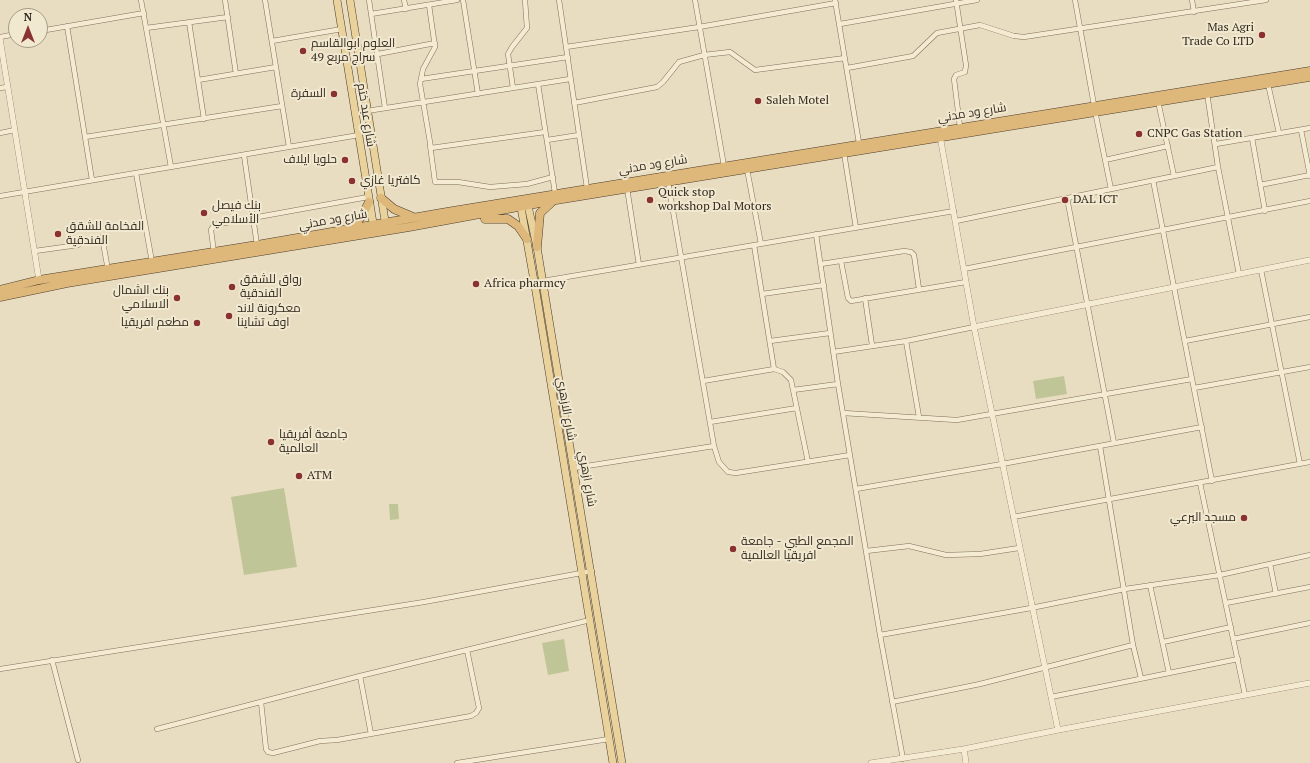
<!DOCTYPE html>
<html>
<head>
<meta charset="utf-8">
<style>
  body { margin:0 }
  #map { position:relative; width:1310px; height:763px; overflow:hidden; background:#e9ddc1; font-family:"PT Serif",serif }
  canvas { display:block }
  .north { position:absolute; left:8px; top:8px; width:40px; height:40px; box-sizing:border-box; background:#f1e8d0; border:1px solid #a59b88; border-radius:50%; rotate:0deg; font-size:11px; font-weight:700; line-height:16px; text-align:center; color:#32271d }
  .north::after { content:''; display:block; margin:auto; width:14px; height:18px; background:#8a3131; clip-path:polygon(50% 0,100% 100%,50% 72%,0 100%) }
</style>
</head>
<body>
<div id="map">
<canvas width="1310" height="763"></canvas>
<div class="north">N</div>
</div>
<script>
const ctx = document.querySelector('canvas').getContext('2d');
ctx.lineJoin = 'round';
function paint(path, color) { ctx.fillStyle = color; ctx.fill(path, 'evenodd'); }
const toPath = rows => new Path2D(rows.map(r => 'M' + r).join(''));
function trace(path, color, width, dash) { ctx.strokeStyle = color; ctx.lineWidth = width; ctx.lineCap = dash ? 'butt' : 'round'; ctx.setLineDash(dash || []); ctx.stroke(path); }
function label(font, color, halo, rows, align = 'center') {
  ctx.font = font + ' "PT Serif",Cairo,serif'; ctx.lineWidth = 4; ctx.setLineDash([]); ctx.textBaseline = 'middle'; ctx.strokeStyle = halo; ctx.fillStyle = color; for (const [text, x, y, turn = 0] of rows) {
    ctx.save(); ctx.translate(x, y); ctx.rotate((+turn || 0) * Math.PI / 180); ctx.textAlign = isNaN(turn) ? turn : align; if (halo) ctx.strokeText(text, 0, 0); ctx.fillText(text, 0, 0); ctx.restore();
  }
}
paint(toPath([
  [1064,376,1067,394,1036,399,1033,381],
  [284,488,297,567,244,575,231,497],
  [389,504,398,504,399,519,390,520],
  [564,639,569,671,548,675,542,643]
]), '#c0c597');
const minor = toPath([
  [141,0,171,167],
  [225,0,236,74],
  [265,0,289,147],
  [369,0,385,108],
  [404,0,406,9],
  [463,0,478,94],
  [559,0,587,188],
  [695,0,724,166],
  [835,0,859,143],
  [956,0,966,65,965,72,956,75,954,79,960,127],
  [1075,0,1094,105],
  [1192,0,1194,12],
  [429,5,435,47,423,69,420,84,431,148,545,132],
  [371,14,457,0],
  [189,22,204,119],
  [840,24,977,0],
  [67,26,92,180],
  [146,28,228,17],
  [40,31,144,13],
  [0,37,16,34],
  [272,41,342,29],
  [566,47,699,27,836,3],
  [378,54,435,43],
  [847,68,913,56,937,33,980,25,1014,36,1024,37,1266,0],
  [421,79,568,57],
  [198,80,276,67],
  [538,84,555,193],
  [1268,84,1279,133],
  [0,88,7,87],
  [513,88,508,54,512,47,527,28,525,0],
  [1207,93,1218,167,1239,274],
  [1158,101,1174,176],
  [574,103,657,87,663,82,679,62,704,55,730,52,755,70,845,58],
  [367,111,570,79],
  [1095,111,1111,189],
  [1301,130,1310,176],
  [0,133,15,130],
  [85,137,282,106],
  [1252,138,1265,211],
  [547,140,579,135],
  [1216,144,1310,128],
  [430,145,435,182,458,182,490,187,527,184,553,177],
  [844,153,856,228],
  [244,155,257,245],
  [1105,160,1168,146],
  [747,169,761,244],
  [136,173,152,262],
  [1153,180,1212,481],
  [668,182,714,446],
  [1260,185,1310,175],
  [627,188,639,265],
  [0,196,359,135],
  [1067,198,1114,443],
  [956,221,1218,167],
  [816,234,838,384,880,635,903,759],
  [102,237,108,270],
  [754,245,774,369],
  [35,251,78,245],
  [214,253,211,230,214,225,368,197],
  [841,261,848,298,851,301,966,282],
  [821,264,904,251,911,252,914,255,919,289],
  [964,269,1310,201],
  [1261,270,1300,464],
  [543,281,954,211],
  [762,294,824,285],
  [865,298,872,345],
  [770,341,830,333],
  [906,341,919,417],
  [1185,341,1310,317],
  [833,352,906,341,974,327],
  [703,381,774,369,783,372,791,380,808,462],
  [1194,388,1310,367],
  [793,390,838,384],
  [843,413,957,420,1192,379],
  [710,422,797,408],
  [1100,446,1133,645,1141,678],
  [574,468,714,446,719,462,728,472,736,473,850,455],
  [1200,483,1245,695],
  [856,489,1002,464,1202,427],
  [1013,517,1310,462],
  [866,551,909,546,946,555,980,554,1019,548],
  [1270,564,1276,594],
  [1150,585,1169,673],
  [1226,603,1310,587],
  [880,635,1031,608,1125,589,1220,575,1310,555],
  [1233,639,1310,623],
  [1163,642,1231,627],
  [52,660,78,760],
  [0,669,424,602,592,571],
  [360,676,371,734],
  [1051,697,1238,659],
  [261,702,266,749,268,752,273,753,320,741,337,740,471,716,476,713,479,708,467,650],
  [892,702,980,684,1133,645],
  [157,729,360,676,590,620],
  [457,763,609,739]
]);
const tertiary = toPath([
  [0,39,39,280],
  [940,136,974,327,1058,730],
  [974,327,1310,260],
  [964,749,966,763],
  [871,763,964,749,1058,730,1310,683]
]);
const primary = toPath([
  [337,0,374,229],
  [350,0,386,227],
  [527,201,537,247,622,763],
  [520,202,536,292,613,763]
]);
const trunk = toPath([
  [381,198,394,209,413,217],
  [485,219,508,219,518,226,527,239],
  [351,229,362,216,369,202],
  [537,247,540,213,551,203],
  [0,290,39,280,257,245,447,212,1310,71],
  [0,297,67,283,409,227,556,200,1310,77]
]);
trace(minor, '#816f5b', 5.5);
trace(tertiary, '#816f5b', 6);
trace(primary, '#4f3e2f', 8);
trace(trunk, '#4f3e2f', 9);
trace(minor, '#f5ebd3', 4.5);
trace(tertiary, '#f5ebd3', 5.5);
trace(primary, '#e9d29c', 7);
trace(trunk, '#ddb87a', 8);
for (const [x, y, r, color] of [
  [1262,35,4,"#8a3131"],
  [303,51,4,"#8a3131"],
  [334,94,4,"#8a3131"],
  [758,101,4,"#8a3131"],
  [1139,134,4,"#8a3131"],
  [345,160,4,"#8a3131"],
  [352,181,4,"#8a3131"],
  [650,200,4,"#8a3131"],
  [1065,200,4,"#8a3131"],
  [204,213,4,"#8a3131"],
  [58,234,4,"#8a3131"],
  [476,284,4,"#8a3131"],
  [232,287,4,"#8a3131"],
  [177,298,4,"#8a3131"],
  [229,316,4,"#8a3131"],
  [197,323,4,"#8a3131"],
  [271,442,4,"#8a3131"],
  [299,476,4,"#8a3131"],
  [1244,518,4,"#8a3131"],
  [733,549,4,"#8a3131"]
]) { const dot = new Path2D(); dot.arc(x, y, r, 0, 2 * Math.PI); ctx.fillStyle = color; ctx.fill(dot); trace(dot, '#f1e8d0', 1.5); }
label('12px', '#32271d', '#f1e8d0', [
  ["Mas Agri",1254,28,"right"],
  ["Trade Co LTD",1254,42,"right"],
  ["العلوم ابوالقاسم",311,44],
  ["سراج مربع 49",311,58],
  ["السفرة",326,94,"right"],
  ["Saleh Motel",766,101],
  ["CNPC Gas Station",1147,134],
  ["حلويا ايلاف",337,160,"right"],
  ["كافتريا غازي",360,181],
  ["Quick stop",658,193],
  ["workshop Dal Motors",658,207],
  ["DAL ICT",1073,200],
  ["بنك فيصل",212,206],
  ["الأسلامي",212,220],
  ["الفخامة للشقق",66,227],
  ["الفندقية",66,241],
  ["رواق للشقق",240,280],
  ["الفندقية",240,294],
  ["Africa pharmcy",484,284],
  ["بنك الشمال",169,291,"right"],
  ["الاسلامي",169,305,"right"],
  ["معكرونة لاند",237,309],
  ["اوف تشاينا",237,323],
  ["مطعم افريقيا",189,323,"right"],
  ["جامعة أفريقيا",279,435],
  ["العالمية",279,449],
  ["ATM",307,476],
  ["مسجد البرعي",1236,518,"right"],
  ["المجمع الطبي - جامعة",741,542],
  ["افريقيا العالمية",741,556]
], 'left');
label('12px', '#32271d', '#f1e8d0', [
  ["شارع ود مدني",972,113,-9],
  ["شارع عبد ختم",366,115,81],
  ["شارع ود مدني",653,165,-9],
  ["شارع ود مدني",333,220,-10],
  ["شارع الازهري",566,409,80],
  ["شارع ازهري",587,479,80]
]);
</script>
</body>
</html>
